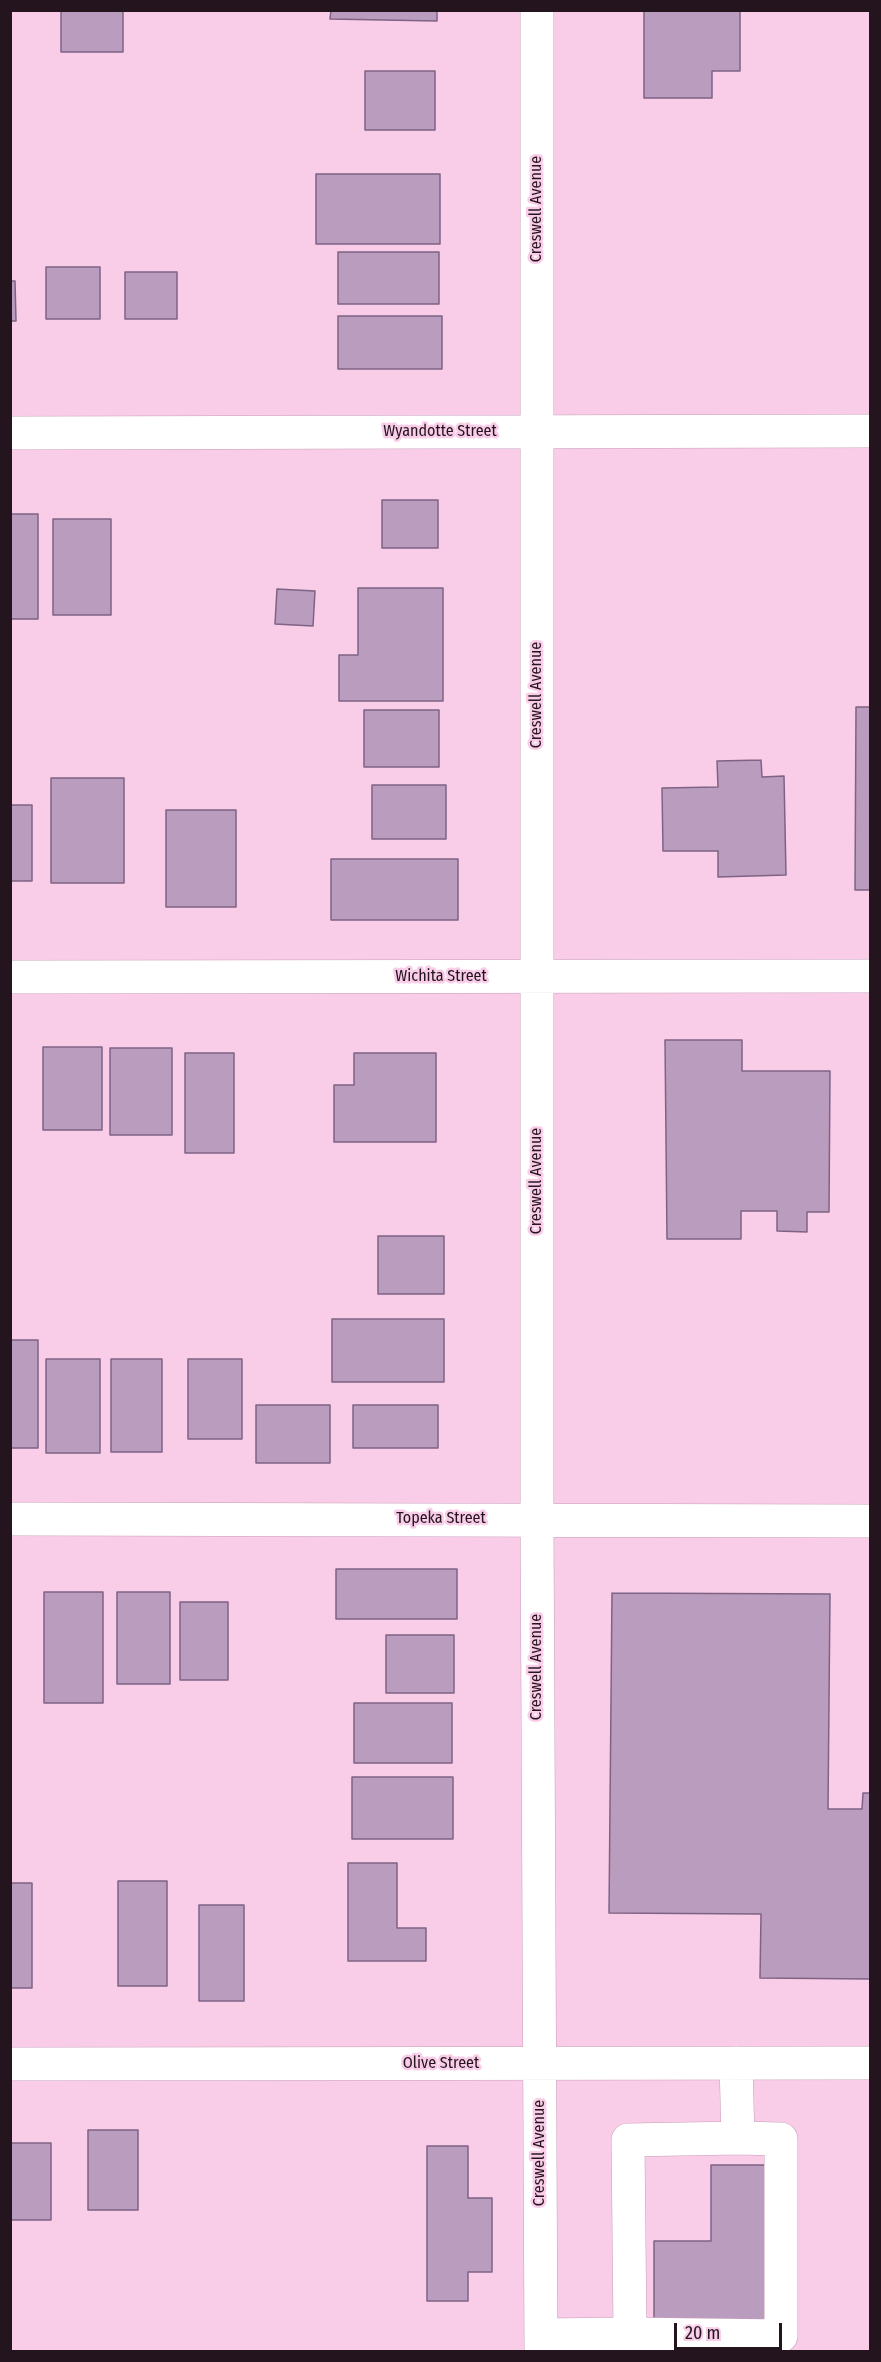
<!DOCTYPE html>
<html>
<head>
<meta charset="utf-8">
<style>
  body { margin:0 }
  #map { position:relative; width:881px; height:2362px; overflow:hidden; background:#f9cde8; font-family:"Fira Sans Condensed",sans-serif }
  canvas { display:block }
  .frame { position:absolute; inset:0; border:12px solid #23141e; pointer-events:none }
  .scale { position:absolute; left:674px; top:2323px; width:108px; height:27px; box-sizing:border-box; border:3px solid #23141e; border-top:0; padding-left:8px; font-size:18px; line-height:21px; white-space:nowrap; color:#23141e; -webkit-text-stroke:4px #f9cde8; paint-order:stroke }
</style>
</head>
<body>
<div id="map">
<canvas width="881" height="2362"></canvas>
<div class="frame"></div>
<div class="scale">20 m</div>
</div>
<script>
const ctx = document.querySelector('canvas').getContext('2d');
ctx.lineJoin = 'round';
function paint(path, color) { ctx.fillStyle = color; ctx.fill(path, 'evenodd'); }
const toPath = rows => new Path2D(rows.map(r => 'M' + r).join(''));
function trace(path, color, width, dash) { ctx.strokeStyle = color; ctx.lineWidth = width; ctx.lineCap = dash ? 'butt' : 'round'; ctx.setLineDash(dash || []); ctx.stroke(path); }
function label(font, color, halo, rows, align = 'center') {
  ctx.font = font + ' "Fira Sans Condensed",sans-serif'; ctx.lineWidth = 5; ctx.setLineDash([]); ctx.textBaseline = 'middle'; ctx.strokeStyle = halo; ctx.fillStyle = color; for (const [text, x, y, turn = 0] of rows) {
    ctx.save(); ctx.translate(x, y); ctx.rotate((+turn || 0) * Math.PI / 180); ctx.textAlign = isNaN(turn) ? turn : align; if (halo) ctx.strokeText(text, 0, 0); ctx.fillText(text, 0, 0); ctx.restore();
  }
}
const building = toPath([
  [61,10,123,10,123,52,61,52,61,10],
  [331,10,437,10,437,21,330,19,331,10],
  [644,10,740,10,740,71,712,71,712,98,644,98,644,10],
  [365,71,435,71,435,130,365,130,365,71],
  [316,174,440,174,440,244,316,244,316,174],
  [338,252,439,252,439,304,338,304,338,252],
  [46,267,100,267,100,319,46,319,46,267],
  [125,272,177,272,177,319,125,319,125,272],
  [10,281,15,281,16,321,10,321,10,281],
  [338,316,442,316,442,369,338,369,338,316],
  [382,500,438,500,438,548,382,548,382,500],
  [10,514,38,514,38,619,10,619,10,514],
  [53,519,111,519,111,615,53,615,53,519],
  [358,588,443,588,443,701,339,701,339,655,358,655,358,588],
  [277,589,315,591,313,626,275,624,277,589],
  [856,707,870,707,870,890,855,890,856,707],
  [364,710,439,710,439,767,364,767,364,710],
  [761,760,762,777,784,776,786,875,718,877,718,851,663,851,662,788,718,787,717,761,761,760],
  [51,778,124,778,124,883,51,883,51,778],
  [372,785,446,785,446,839,372,839,372,785],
  [10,805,32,805,32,881,10,881,10,805],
  [166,810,236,810,236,907,166,907,166,810],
  [331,859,458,859,458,920,331,920,331,859],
  [665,1040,742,1040,742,1071,830,1071,829,1212,807,1212,807,1232,777,1231,777,1211,741,1211,741,1239,667,1239,665,1040],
  [43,1047,102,1047,102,1130,43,1130,43,1047],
  [110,1048,172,1048,172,1135,110,1135,110,1048],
  [185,1053,234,1053,234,1153,185,1153,185,1053],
  [354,1053,436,1053,436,1142,334,1142,334,1085,354,1085,354,1053],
  [378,1236,444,1236,444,1294,378,1294,378,1236],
  [332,1319,444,1319,444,1382,332,1382,332,1319],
  [10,1340,38,1340,38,1448,10,1448,10,1340],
  [46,1359,100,1359,100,1453,46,1453,46,1359],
  [111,1359,162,1359,162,1452,111,1452,111,1359],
  [188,1359,242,1359,242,1439,188,1439,188,1359],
  [256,1405,330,1405,330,1463,256,1463,256,1405],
  [353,1405,438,1405,438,1448,353,1448,353,1405],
  [336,1569,457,1569,457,1619,336,1619,336,1569],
  [44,1592,103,1592,103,1703,44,1703,44,1592],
  [117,1592,170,1592,170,1684,117,1684,117,1592],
  [612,1593,830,1594,828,1809,862,1809,863,1793,870,1793,870,1979,760,1978,761,1914,609,1913,612,1593],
  [180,1602,228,1602,228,1680,180,1680,180,1602],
  [386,1635,454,1635,454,1693,386,1693,386,1635],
  [354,1703,452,1703,452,1763,354,1763,354,1703],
  [352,1777,453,1777,453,1839,352,1839,352,1777],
  [348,1863,397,1863,397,1928,426,1928,426,1961,348,1961,348,1863],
  [118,1881,167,1881,167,1986,118,1986,118,1881],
  [10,1883,32,1883,32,1988,10,1988,10,1883],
  [199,1905,244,1905,244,2001,199,2001,199,1905],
  [88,2130,138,2130,138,2210,88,2210,88,2130],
  [10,2143,51,2143,51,2220,10,2220,10,2143],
  [427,2146,468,2146,468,2198,492,2198,492,2272,468,2272,468,2301,427,2301,427,2146],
  [711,2165,774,2165,774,2322,654,2322,654,2241,711,2241,711,2165]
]);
paint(building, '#ba9cbf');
trace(building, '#7f6384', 1.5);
const minor = toPath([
  [537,10,537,1519,541,2352],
  [10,433,870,431],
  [10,977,870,976],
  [10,1519,870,1521],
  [10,2064,870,2063],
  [630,2334,781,2336,781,2139,738,2138],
  [541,2335,630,2334,628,2140,738,2138,736,2063]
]);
trace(minor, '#c79db7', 34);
trace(minor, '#fff', 33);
label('16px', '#23141e', '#f9cde8', [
  ["Creswell Avenue",537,209,-90],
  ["Wyandotte Street",440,432],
  ["Creswell Avenue",537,695,-90],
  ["Wichita Street",441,977],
  ["Creswell Avenue",537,1181,-90],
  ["Topeka Street",441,1519],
  ["Creswell Avenue",537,1667,-90],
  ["Olive Street",441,2064],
  ["Creswell Avenue",540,2153,-90]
]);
</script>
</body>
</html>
